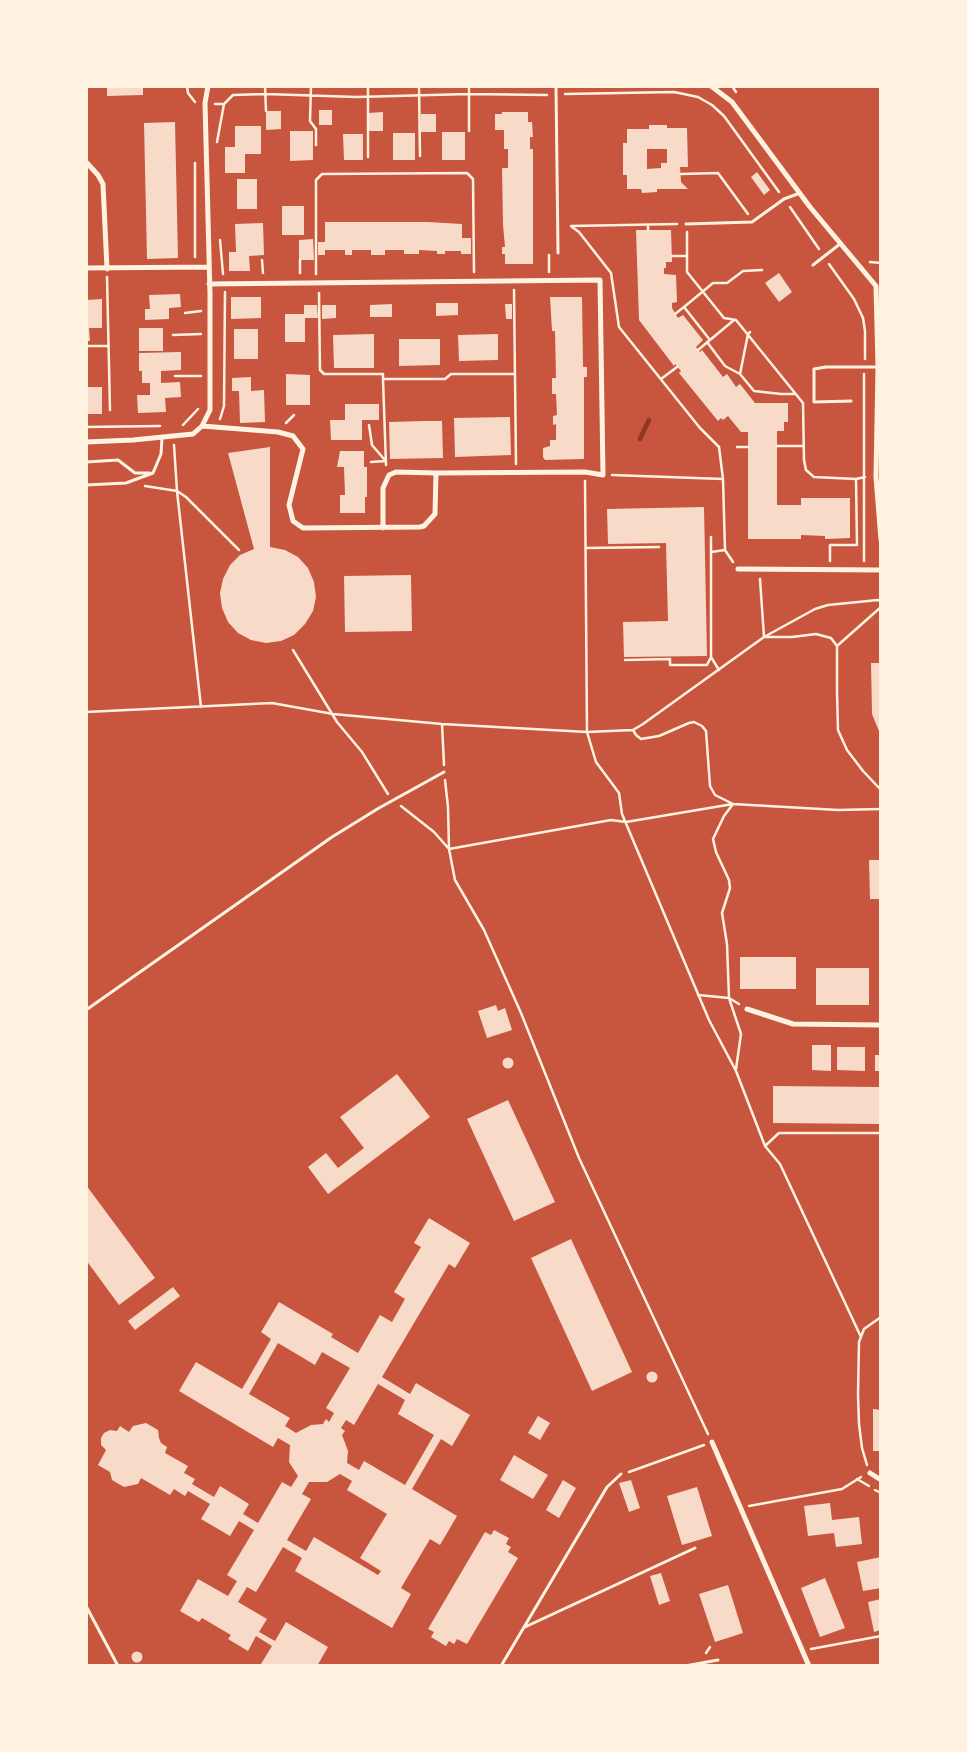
<!DOCTYPE html>
<html>
<head>
<meta charset="utf-8">
<style>
  body { margin:0 }
  #map { position:relative; width:967px; height:1752px; overflow:hidden; background:#c8553d; font-family:"Exo 2",sans-serif }
  canvas { display:block }
  .frame { position:absolute; inset:0; border:88px solid #fff3e0; pointer-events:none }
</style>
</head>
<body>
<div id="map">
<canvas width="967" height="1752"></canvas>
<div class="frame"></div>
</div>
<script>
const ctx = document.querySelector('canvas').getContext('2d');
ctx.lineJoin = 'round';
const toPath = rows => new Path2D(rows.map(r => 'M' + r).join(''));
function trace(path, color, width, dash) { ctx.strokeStyle = color; ctx.lineWidth = width; ctx.lineCap = dash ? 'butt' : 'round'; ctx.setLineDash(dash || []); ctx.stroke(path); }
function paint(path, color) { ctx.fillStyle = color; ctx.fill(path, 'evenodd'); }
trace(toPath([
  [640,439,649,420]
]), '#8f3625', 4.5);
paint(toPath([
  [107,86,143,86,143,95,107,96],
  [319,110,332,110,332,125,319,125],
  [266,111,281,111,281,129,266,130],
  [383,112,383,131,368,131,368,113],
  [502,112,528,112,528,122,532,122,533,137,530,137,530,149,533,149,533,264,505,264,505,254,502,254,502,247,505,247,503,225,502,168,508,168,508,149,504,149,504,130,495,130,495,114,502,114],
  [421,114,436,114,436,132,421,132],
  [175,122,178,258,147,259,144,123],
  [649,125,667,125,667,128,687,128,688,167,680,167,681,182,688,189,657,189,657,192,642,193,641,189,627,189,627,175,623,175,623,143,627,143,627,129,649,129],
  [647,149,667,149,667,163,661,163,661,168,647,169],
  [235,126,261,126,261,154,245,154,245,173,225,173,225,147,235,147],
  [290,131,313,131,313,160,290,161],
  [442,132,465,132,465,160,442,160],
  [393,133,415,133,415,160,393,160],
  [343,134,363,134,363,160,344,160],
  [757,172,770,190,764,195,751,177],
  [237,179,257,179,257,209,237,209],
  [282,206,304,206,304,235,282,235],
  [325,222,428,222,462,224,462,238,471,238,471,254,461,254,461,251,445,251,445,254,437,254,437,251,419,250,419,254,404,254,404,250,385,250,385,255,371,255,371,250,352,250,352,255,345,255,345,250,325,250,325,255,318,255,318,242,325,242],
  [263,223,264,255,249,256,250,271,229,271,229,252,236,252,235,224],
  [636,230,671,230,672,262,666,262,666,268,664,268,664,274,676,275,677,302,672,303,672,308,678,318,683,315,703,340,696,347,700,352,702,350,723,377,727,374,736,387,740,384,755,403,788,403,788,422,784,422,784,431,777,431,777,505,801,505,801,498,850,498,850,538,825,539,825,536,801,535,801,539,748,539,748,432,741,432,728,416,723,420,721,418,718,421,679,373,681,371,675,364,674,366,639,320],
  [313,239,314,260,299,260,299,240],
  [779,273,792,292,779,302,765,283],
  [180,294,181,307,169,308,169,319,145,320,145,309,150,309,149,295],
  [231,297,261,297,261,318,231,319],
  [550,297,582,297,583,367,587,367,587,377,584,377,584,459,545,460,543,457,543,448,550,446,550,440,556,440,556,424,553,425,553,416,557,415,556,394,552,394,552,378,556,378,555,331,552,331],
  [102,299,102,328,89,328,90,341,86,341,86,300],
  [436,303,458,303,458,315,436,316],
  [392,304,392,317,370,317,370,305],
  [505,304,512,304,512,319,506,319],
  [304,305,317,305,318,318,305,318,305,342,285,342,285,314,304,314],
  [322,305,336,305,336,318,322,319],
  [139,328,163,328,163,351,139,351],
  [234,329,258,329,258,359,234,359],
  [374,334,374,368,334,368,333,335],
  [498,334,498,360,459,361,458,335],
  [399,339,440,339,440,365,399,366],
  [181,352,181,370,161,371,161,383,180,382,181,397,165,398,166,412,138,413,137,395,150,395,150,383,142,383,142,371,139,371,139,353],
  [286,374,310,375,310,405,286,405],
  [251,377,251,391,264,390,265,422,240,423,239,391,232,391,232,378],
  [86,387,102,387,102,414,86,414],
  [345,404,379,404,379,420,362,420,362,440,331,440,330,420,345,420],
  [510,417,511,455,455,457,454,418],
  [424,421,442,421,443,458,390,459,389,422],
  [270,447,270,547,285,550,298,557,308,568,314,582,316,597,313,611,305,624,294,635,281,641,266,643,251,640,238,633,228,622,222,608,220,593,223,579,230,565,240,555,254,549,228,453],
  [340,451,364,451,364,467,367,467,367,497,365,497,365,513,340,513,340,495,345,495,344,467,337,467],
  [704,507,707,656,624,657,623,622,668,621,666,543,608,544,607,509],
  [411,575,412,631,345,632,344,576],
  [871,663,881,663,881,736,872,714],
  [869,860,881,860,881,899,870,899],
  [740,957,796,957,796,989,740,989],
  [816,968,869,968,869,1005,816,1005],
  [496,1005,498,1011,505,1008,512,1030,487,1038,478,1011],
  [812,1045,831,1045,831,1071,812,1070],
  [837,1047,865,1047,865,1071,837,1070],
  [875,1055,881,1055,881,1071,875,1071],
  '502.5 1063a5.5 5.5 0 1 1 11 0a5.5 5.5 0 1 1-11 0Z',
  [397,1074,430,1117,328,1194,308,1167,326,1153,338,1168,364,1148,340,1117],
  [773,1086,881,1087,881,1124,773,1123],
  [508,1100,555,1202,514,1221,467,1119],
  [86,1185,155,1278,119,1305,86,1260],
  [429,1218,470,1243,455,1268,449,1264,382,1377,410,1394,416,1383,470,1415,452,1446,441,1439,412,1489,457,1516,440,1545,430,1539,401,1588,411,1594,392,1628,295,1571,302,1558,283,1547,256,1592,247,1587,238,1602,267,1619,259,1632,275,1641,286,1622,328,1647,317,1666,264,1666,261,1664,272,1646,256,1636,248,1651,228,1639,231,1635,202,1618,199,1622,180,1611,198,1579,228,1596,237,1581,227,1575,254,1530,239,1521,230,1536,201,1519,210,1504,188,1491,185,1496,174,1489,170,1495,141,1478,138,1484,124,1487,112,1480,110,1472,98,1465,106,1450,101,1445,101,1438,104,1433,110,1430,117,1431,120,1426,129,1432,133,1426,146,1423,158,1430,159,1438,161,1443,167,1447,165,1453,188,1466,184,1473,195,1479,192,1484,214,1497,220,1486,249,1504,243,1514,258,1523,282,1482,291,1487,298,1476,289,1462,290,1445,278,1438,273,1447,179,1391,196,1362,242,1389,271,1339,261,1332,279,1302,333,1334,331,1337,358,1353,380,1315,392,1322,405,1299,394,1292,421,1247,414,1243],
  [278,1343,315,1365,322,1352,350,1368,326,1408,334,1413,329,1422,326,1419,323,1424,311,1425,296,1433,285,1426,290,1418,249,1394],
  [378,1384,405,1400,398,1414,434,1435,405,1485,364,1461,359,1470,347,1463,348,1451,342,1435,345,1431,341,1428,346,1420,354,1425],
  [340,1474,352,1481,347,1490,387,1514,360,1558,381,1571,378,1575,314,1537,306,1551,287,1540,311,1499,302,1494,309,1482,327,1482],
  [571,1239,632,1372,592,1391,531,1258],
  [173,1287,180,1296,135,1330,128,1321],
  '646.5 1377a5.5 5.5 0 1 1 11 0a5.5 5.5 0 1 1-11 0Z',
  [873,1409,881,1410,881,1451,873,1451],
  [538,1416,550,1423,540,1440,528,1433],
  [514,1455,548,1475,533,1499,500,1480],
  [563,1480,576,1488,559,1518,546,1510],
  [631,1480,640,1508,629,1512,619,1483],
  [697,1487,712,1536,682,1545,667,1496],
  [830,1503,832,1520,859,1517,862,1544,836,1547,834,1533,808,1536,804,1506],
  [494,1530,509,1538,506,1544,511,1547,508,1552,518,1558,467,1644,457,1639,454,1644,449,1641,446,1646,431,1637,434,1632,428,1629,485,1532,491,1535],
  [881,1557,881,1588,863,1591,857,1562],
  [661,1573,670,1601,659,1605,650,1576],
  [825,1578,845,1628,820,1637,801,1588],
  [728,1585,743,1633,715,1642,699,1594],
  [881,1599,881,1630,874,1632,868,1602],
  '131.5 1657a5.5 5.5 0 1 1 11 0a5.5 5.5 0 1 1-11 0Z'
]), '#f7dbc8');
trace(toPath([
  [187,86,188,93,195,102],
  [265,86,266,111],
  [311,86,310,121,316,129,316,145],
  [419,86,420,156],
  [469,86,469,131],
  [732,86,736,92],
  [565,94,674,92,698,97,712,105,724,116,779,192],
  [215,104,224,104,233,95,265,94,357,97,469,94,547,95],
  [217,142,224,104],
  [368,157,368,86],
  [195,163,195,257],
  [681,174,718,173,748,214],
  [790,207,819,249],
  [648,225,648,230],
  [571,226,677,224],
  [572,227,579,232,611,273,619,327,700,428,719,447,723,479,612,475],
  [687,232,687,272,724,318,736,320,803,403,804,460,806,470,814,477,856,479,865,477],
  [220,240,223,274],
  [549,255,549,272],
  [672,256,687,256],
  [262,260,263,273],
  [300,260,300,273],
  [870,262,881,263],
  [829,264,854,299,863,318,865,331,865,359],
  [316,274,316,180,322,174,467,173,473,179,474,272],
  [107,277,110,410],
  [514,290,516,464],
  [319,293,320,370,324,374,383,374,383,379,445,379,451,374,515,374],
  [185,313,201,311],
  [675,314,684,307],
  [173,335,201,334],
  [710,340,684,307,713,283,727,283,743,271,762,270],
  [707,342,725,366,740,374,754,391,781,394,796,394],
  [86,346,108,346],
  [698,350,734,320],
  [740,374,748,334,750,332],
  [175,376,201,376],
  [383,379,386,465],
  [661,379,677,367],
  [220,419,224,406,225,292],
  [286,423,294,415],
  [183,425,198,409],
  [369,425,372,445,384,459],
  [86,427,160,426],
  [174,445,177,491,201,707],
  [777,446,804,446],
  [737,447,748,447],
  [371,462,385,461],
  [723,479,725,550,733,562],
  [585,481,587,732,596,762,619,793,622,814,709,1020,736,1071,765,1146,780,1164,861,1337],
  [145,486,177,491,186,497,239,550],
  [711,537,711,552],
  [586,548,659,547],
  [830,561,830,545,857,545,856,479],
  [864,561,864,374],
  [760,579,764,637,792,637,816,634,831,638,837,646],
  [881,607,837,646,837,692,838,730,847,750,863,771,881,790],
  [293,650,337,722,362,752,388,794],
  [711,657,719,670],
  [625,660,670,659,670,665,707,665,711,657,711,552,725,550],
  [86,712,272,703,333,714,442,724,587,732,633,730,643,724,764,637,815,609,828,605,878,600,881,601],
  [442,724,444,765],
  [633,730,636,735,641,739,659,736,689,723,694,722,702,726,706,731,710,786,715,795,733,804,838,810,881,809],
  [445,780,448,807,449,849,455,880,484,930,521,1013,579,1158,708,1434],
  [733,804,724,816,713,839,716,852,729,880,730,888,722,913,727,944,729,998,739,1004],
  [401,806,434,832,449,849,611,820,626,822,733,804],
  [698,995,729,998,741,1034,736,1069],
  [765,1146,779,1133,881,1133],
  [867,1465,862,1448,859,1424,858,1395,859,1342,864,1329,881,1317],
  [629,1472,704,1445],
  [857,1479,869,1486],
  [875,1490,881,1493],
  [749,1506,842,1489,861,1477],
  [811,1649,881,1636],
  [706,1653,710,1647]
]), '#fff3e0', 2.5);
trace(toPath([
  [556,86,558,253],
  [686,224,752,222,784,199,800,193],
  [813,265,840,244],
  [851,401,814,402,814,369,826,367,877,367],
  [86,462,118,460,135,473,150,473],
  [86,485,126,483,153,473,161,454,162,438],
  [86,1010,332,837,379,808,444,772],
  [86,1606,118,1666],
  [525,1627,695,1548],
  [501,1666,607,1487,621,1474],
  [685,1666,718,1660]
]), '#fff3e0', 3);
trace(toPath([
  [711,86,732,102,810,207,876,286,878,367,876,477,881,540],
  [86,162,98,175,103,184,107,269],
  [86,268,209,267],
  [202,426,278,432,293,436,303,449,289,505,293,521,303,528,420,527,424,526,435,514,436,473,585,472,603,475,600,280,209,284],
  [86,442,133,440,193,434,202,426,210,410,210,294,205,103,208,86],
  [383,528,383,488,389,475,396,472,436,473],
  [738,569,881,570],
  [747,1009,793,1024,881,1025],
  [712,1442,809,1666],
  [870,1473,881,1480]
]), '#fff3e0', 5);
</script>
</body>
</html>
